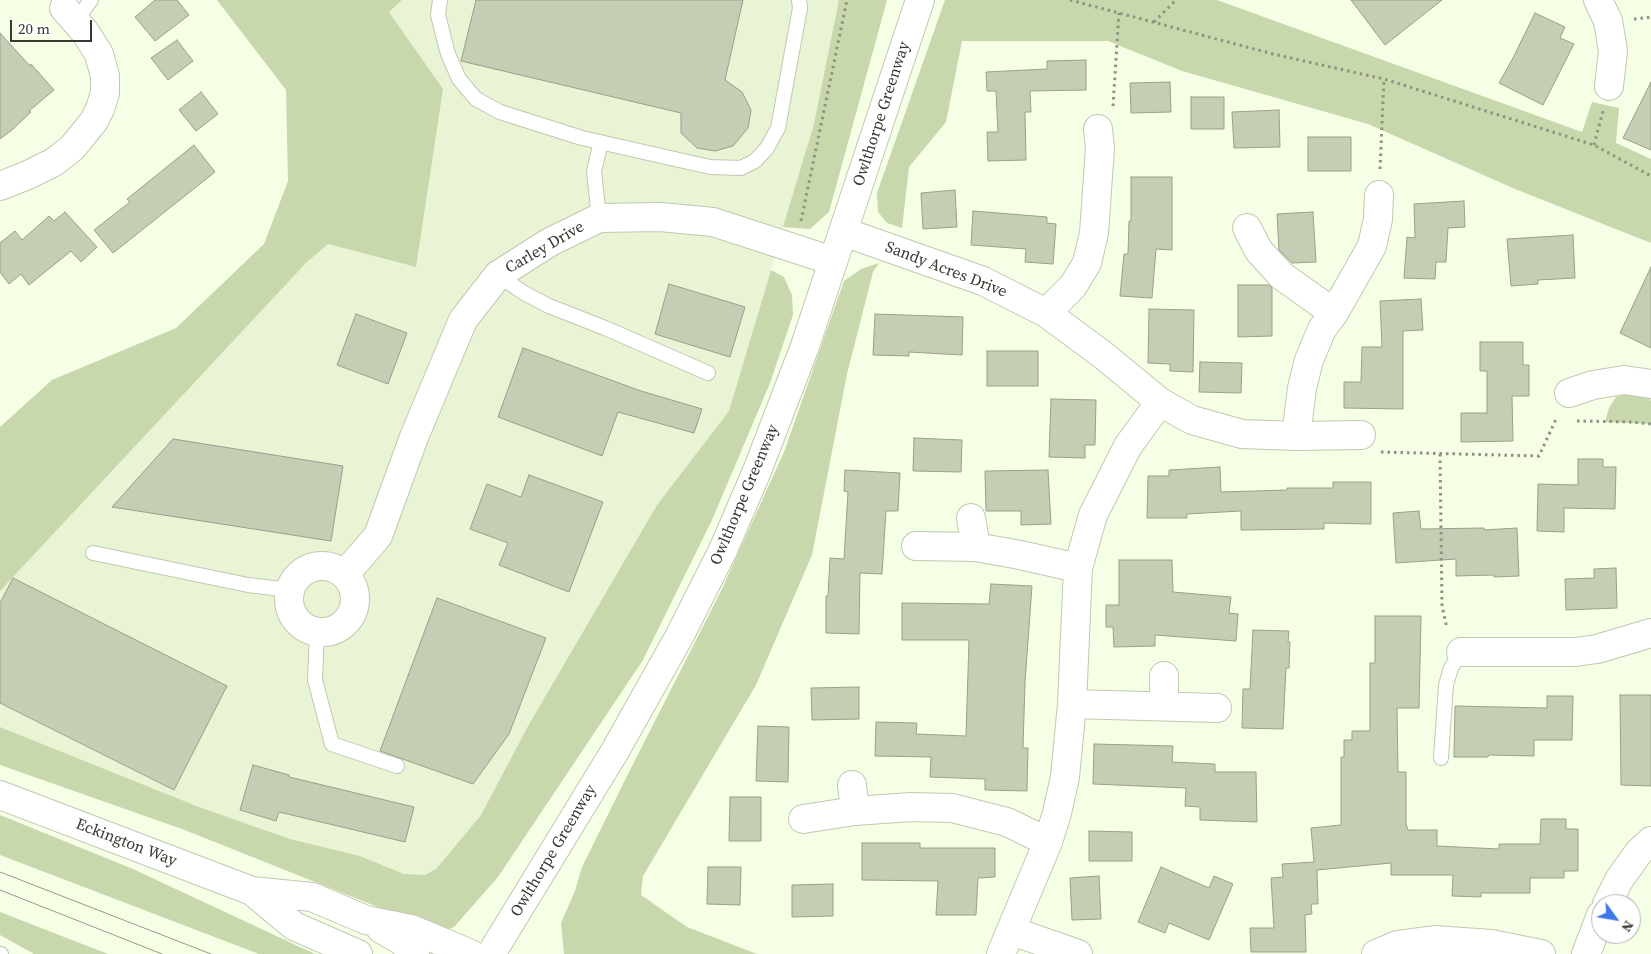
<!DOCTYPE html>
<html>
<head>
<meta charset="utf-8">
<style>
  body { margin:0 }
  #map { position:relative; width:1651px; height:954px; overflow:hidden; background:#f5ffe5; font-family:"Source Serif 4",serif }
  canvas { display:block }
  .north { position:absolute; left:1591px; top:894px; width:50px; height:50px; box-sizing:border-box; background:#fff; border:1px solid #afb0ac; border-radius:50%; rotate:122deg; font-size:14px; font-weight:700; line-height:20px; text-align:center; color:#363a30 }
  .north::after { content:''; display:block; margin:auto; width:18px; height:22px; background:#3e77e6; clip-path:polygon(50% 0,100% 100%,50% 72%,0 100%) }
  .scale { position:absolute; left:10px; top:20px; width:82px; height:22px; box-sizing:border-box; border:2px solid #363a30; border-top:0; padding-left:6px; font-size:15px; line-height:18px; white-space:nowrap; color:#363a30; -webkit-text-stroke:4px #fff; paint-order:stroke }
</style>
</head>
<body>
<div id="map">
<canvas width="1651" height="954"></canvas>
<div class="north">N</div>
<div class="scale">20 m</div>
</div>
<script>
const ctx = document.querySelector('canvas').getContext('2d');
ctx.lineJoin = 'round';
function paint(path, color) { ctx.fillStyle = color; ctx.fill(path, 'evenodd'); }
const toPath = rows => new Path2D(rows.map(r => 'M' + r).join(''));
function trace(path, color, width, dash) { ctx.strokeStyle = color; ctx.lineWidth = width; ctx.lineCap = dash ? 'butt' : 'round'; ctx.setLineDash(dash || []); ctx.stroke(path); }
function label(font, color, halo, rows, align = 'center') {
  ctx.font = font + ' "Source Serif 4",serif'; ctx.lineWidth = 4; ctx.setLineDash([]); ctx.textBaseline = 'middle'; ctx.strokeStyle = halo; ctx.fillStyle = color; for (const [text, x, y, turn = 0] of rows) {
    ctx.save(); ctx.translate(x, y); ctx.rotate((+turn || 0) * Math.PI / 180); ctx.textAlign = isNaN(turn) ? turn : align; if (halo) ctx.strokeText(text, 0, 0); ctx.fillText(text, 0, 0); ctx.restore();
  }
}
paint(toPath([
  [402,0,868,0,814,124,729,411,657,505,528,726,481,815,436,869,425,875,404,874,360,856,290,839,199,807,0,727,0,591,306,263,328,244,415,267,443,89,389,12]
]), '#e8f4d4');
paint(toPath([
  [217,0,402,0,389,12,443,89,416,267,328,244,306,263,0,591,0,427,52,380,176,328,264,244,288,181,286,90],
  [839,0,887,0,829,212,810,229,783,227,814,124],
  [945,0,1217,0,1582,132,1592,102,1619,108,1616,143,1651,159,1651,243,1515,189,1368,124,1182,71,1108,41,962,41,946,122,909,167,902,228,887,223,878,212,877,193],
  [879,263,873,272,847,374,812,555,756,685,643,876,641,895,687,927,757,954,564,954,561,923,575,891,582,867,625,780,721,591,784,452,844,281,861,269],
  [771,270,784,277,792,295,793,315,770,383,712,520,643,660,498,877,454,927,445,931,428,927,182,829,0,765,0,727,199,807,290,839,360,856,404,874,425,875,436,869,481,815,528,726,657,505,729,411],
  [1634,392,1649,398,1651,401,1651,424,1605,422,1609,408,1616,397],
  [0,815,133,869,315,954,259,954,0,855],
  [0,912,108,954,34,954,0,935]
]), '#c8d7ac');
const building = toPath([
  [155,0,177,0,189,15,155,41,135,17,155,0],
  [476,0,743,0,725,80,742,92,751,110,748,128,733,146,715,151,697,148,681,133,681,113,461,61,476,0],
  [1351,0,1442,0,1385,45,1351,0],
  [1535,13,1565,27,1560,38,1574,44,1543,105,1499,83,1513,58,1535,13],
  [0,33,30,66,31,64,54,90,29,111,31,112,12,130,0,139,0,33],
  [177,40,193,61,168,80,151,58,177,40],
  [1086,60,1086,90,1030,91,1031,112,1025,112,1026,160,988,161,987,132,998,132,996,91,987,91,986,72,1047,69,1047,61,1086,60],
  [1170,82,1171,112,1131,113,1130,83,1170,82],
  [1651,82,1651,150,1623,138,1651,82],
  [201,92,218,114,196,131,179,110,201,92],
  [1191,97,1224,97,1224,129,1191,129,1191,97],
  [1279,110,1280,147,1234,148,1232,112,1279,110],
  [1308,137,1351,137,1351,171,1308,171,1308,137],
  [194,145,215,172,113,253,94,230,130,202,127,199,194,145],
  [1131,177,1172,177,1172,250,1156,249,1152,298,1120,296,1124,254,1128,254,1129,221,1131,221,1131,177],
  [955,190,957,227,923,229,921,193,955,190],
  [1464,201,1465,227,1448,228,1446,262,1436,262,1435,279,1404,278,1407,237,1415,238,1414,204,1464,201],
  [973,211,1047,217,1047,223,1056,224,1053,264,1025,262,1026,249,971,245,973,211],
  [65,212,97,247,81,262,71,251,29,285,21,274,9,284,0,272,0,243,15,231,22,240,49,216,54,221,65,212],
  [1313,212,1316,262,1292,263,1279,250,1277,214,1313,212],
  [1573,235,1575,278,1538,280,1538,284,1511,286,1507,239,1573,235],
  [1651,267,1651,348,1620,333,1651,267],
  [669,284,745,307,730,357,655,334,669,284],
  [1238,285,1269,285,1272,288,1272,336,1238,337,1238,285],
  [1421,299,1423,330,1403,331,1403,409,1344,408,1344,382,1361,382,1362,347,1382,347,1380,301,1421,299],
  [1149,309,1194,310,1193,372,1170,371,1170,364,1148,363,1149,309],
  [356,314,407,333,388,384,337,365,356,314],
  [875,314,963,317,962,355,909,352,909,356,873,355,875,314],
  [1480,342,1523,342,1523,365,1529,365,1529,396,1512,396,1513,441,1461,442,1461,413,1487,413,1487,371,1480,371,1480,342],
  [523,348,641,391,702,409,694,433,618,412,602,456,498,417,523,348],
  [987,351,1038,351,1038,386,987,386,987,351],
  [1200,362,1242,363,1241,393,1199,392,1200,362],
  [1051,399,1096,400,1095,445,1085,445,1085,458,1049,457,1051,399],
  [914,438,962,440,961,472,913,471,914,438],
  [173,439,343,466,331,541,112,507,173,439],
  [1578,459,1603,459,1603,467,1616,467,1615,509,1564,508,1564,532,1537,531,1538,484,1578,485,1578,459],
  [1220,467,1221,492,1287,490,1287,488,1333,488,1333,482,1371,482,1371,524,1324,523,1324,529,1241,530,1241,511,1187,514,1187,518,1147,518,1148,476,1169,476,1169,470,1220,467],
  [845,470,900,473,898,511,886,511,882,574,860,573,859,634,826,633,826,596,828,596,830,558,844,559,848,492,844,491,845,470],
  [1048,470,1051,524,1021,525,1021,511,986,511,985,471,1048,470],
  [529,475,603,502,569,592,499,565,508,543,470,529,487,484,521,497,529,475],
  [1419,511,1421,529,1484,528,1484,530,1517,528,1519,576,1494,577,1494,575,1456,576,1456,559,1396,563,1393,513,1419,511],
  [1119,560,1172,560,1173,592,1231,597,1229,613,1238,614,1236,641,1155,635,1155,646,1114,647,1113,627,1106,627,1106,605,1119,605,1119,560],
  [1616,568,1617,608,1566,610,1565,579,1594,578,1594,569,1616,568],
  [13,578,227,686,174,790,0,703,0,603,13,578],
  [991,584,1032,586,1025,682,1023,748,1028,748,1027,791,985,790,985,779,930,777,931,757,875,756,876,722,917,723,916,734,966,736,969,640,902,640,902,603,989,604,991,584],
  [437,598,546,638,509,734,473,784,380,751,437,598],
  [1375,616,1421,616,1419,708,1397,708,1398,772,1406,772,1406,824,1408,830,1437,830,1437,846,1499,849,1499,844,1540,844,1541,819,1566,819,1566,829,1578,829,1578,871,1564,871,1564,878,1530,878,1530,893,1481,893,1481,897,1452,896,1453,875,1391,875,1391,863,1317,870,1318,904,1311,904,1312,914,1305,915,1306,952,1251,952,1250,928,1274,928,1271,878,1283,877,1282,864,1314,862,1311,828,1341,825,1341,757,1344,757,1344,740,1352,740,1352,731,1370,731,1370,663,1375,663,1375,616],
  [1253,630,1289,631,1288,642,1290,642,1289,668,1286,668,1283,729,1242,728,1243,689,1250,689,1253,630],
  [859,687,859,719,812,720,811,688,859,687],
  [1620,695,1651,695,1651,786,1621,785,1620,695],
  [1547,696,1573,696,1572,740,1534,740,1534,756,1489,755,1488,757,1454,757,1455,706,1547,708,1547,696],
  [758,726,789,727,788,782,756,781,758,726],
  [1094,744,1173,746,1172,762,1215,764,1215,772,1256,772,1257,822,1200,820,1200,807,1185,806,1186,788,1093,784,1094,744],
  [253,765,289,775,289,777,414,807,405,842,279,812,276,821,240,810,253,765],
  [730,797,761,797,761,841,729,841,730,797],
  [1089,831,1132,832,1132,861,1089,861,1089,831],
  [862,843,920,843,920,848,995,848,995,877,978,878,976,915,936,915,938,881,862,880,862,843],
  [708,867,741,867,740,905,707,904,708,867],
  [1161,867,1209,888,1214,876,1233,884,1209,940,1169,923,1165,933,1138,922,1161,867],
  [1099,876,1101,919,1072,920,1070,878,1099,876],
  [833,884,833,916,792,917,792,885,833,884]
]);
paint(building, '#c5ceb5');
trace(building, '#98a089', 1);
const service = toPath([
  [440,0,438,15,448,54,459,79,476,99,500,112,582,138,710,167,741,168,755,161,767,148,778,128,800,8,799,0],
  [75,22,91,0],
  [599,218,594,171,601,142],
  [498,275,524,293,549,306,605,328,708,373],
  [93,553,248,585,290,590],
  [317,632,315,680,332,744,397,766],
  [1441,758,1446,685,1451,668,1461,652],
  [0,954,1,954]
]);
const minor = toPath([
  [1598,0,1608,21,1613,51,1609,86],
  [0,186,28,175,54,162,72,148,94,121,100,109,105,93,105,76,99,54,85,32,64,8],
  [1247,228,1259,251,1282,276,1334,313],
  [844,232,983,281,1046,313,1103,355,1160,402,1192,420,1242,434,1296,436,1361,435],
  [1046,313,1073,286,1087,263,1094,233,1100,148,1098,129],
  [1569,393,1593,385,1624,380,1651,384],
  [1296,436,1302,388,1309,360,1322,329,1334,313,1372,246,1378,219,1379,195],
  [971,518,976,547],
  [916,546,976,547,1020,555,1078,568],
  '289 599a33 33 0 1 1 66 0a33 33 0 1 1-66 0Z',
  [345,574,378,536,414,437,463,320,498,275,550,242,599,218,660,217,713,222,833,261],
  [1461,652,1576,652,1597,649,1651,633],
  [1072,704,1217,708],
  [1164,706,1164,676],
  [852,785,855,811],
  [803,819,855,811,911,807,952,808,1007,822,1048,842],
  [1607,904,1619,880,1639,852,1651,841],
  [1012,931,1078,954],
  [1001,954,1048,842,1057,813,1065,777,1072,704,1078,568,1093,515,1128,446,1160,402],
  [1376,954,1397,945,1434,940,1491,944,1541,954],
  [1586,954,1601,915]
]);
const tertiary = toPath([
  [491,954,615,751,679,637,723,550,757,471,805,346,920,0]
]);
const secondary = toPath([
  [0,795,252,891,312,897,366,920,411,929,471,954],
  [252,891,294,926,358,954],
  [381,929,402,941,415,954]
]);
trace(service, '#c0c9b1', 16);
trace(minor, '#c0c9b1', 30);
trace(tertiary, '#c0c9b1', 30);
trace(secondary, '#c0c9b1', 30);
trace(toPath([
  [1070,0,1273,54,1384,79,1594,145,1651,176],
  [1634,19,1651,17],
  [1154,22,1176,0],
  [1113,106,1119,13],
  [1594,145,1603,111],
  [1380,169,1384,79],
  [801,221,847,0],
  [1577,421,1634,422,1651,424],
  [1381,452,1539,456,1557,417],
  [1440,454,1442,606,1447,628]
]), '#8d9382', 3, [2.5, 4]);
trace(service, '#fff', 14);
trace(minor, '#fff', 28);
trace(tertiary, '#fff', 28);
trace(secondary, '#fff', 28);
trace(toPath([
  [0,872,211,954],
  [0,890,162,954]
]), '#949b89', 1);
label('16px', '#363a30', '#fff', [
  ["Owlthorpe Greenway",882,114,-72],
  ["Carley Drive",545,248,-30],
  ["Sandy Acres Drive",946,270,21],
  ["Owlthorpe Greenway",745,495,-67],
  ["Eckington Way",126,843,21],
  ["Owlthorpe Greenway",554,851,-59]
]);
</script>
</body>
</html>
